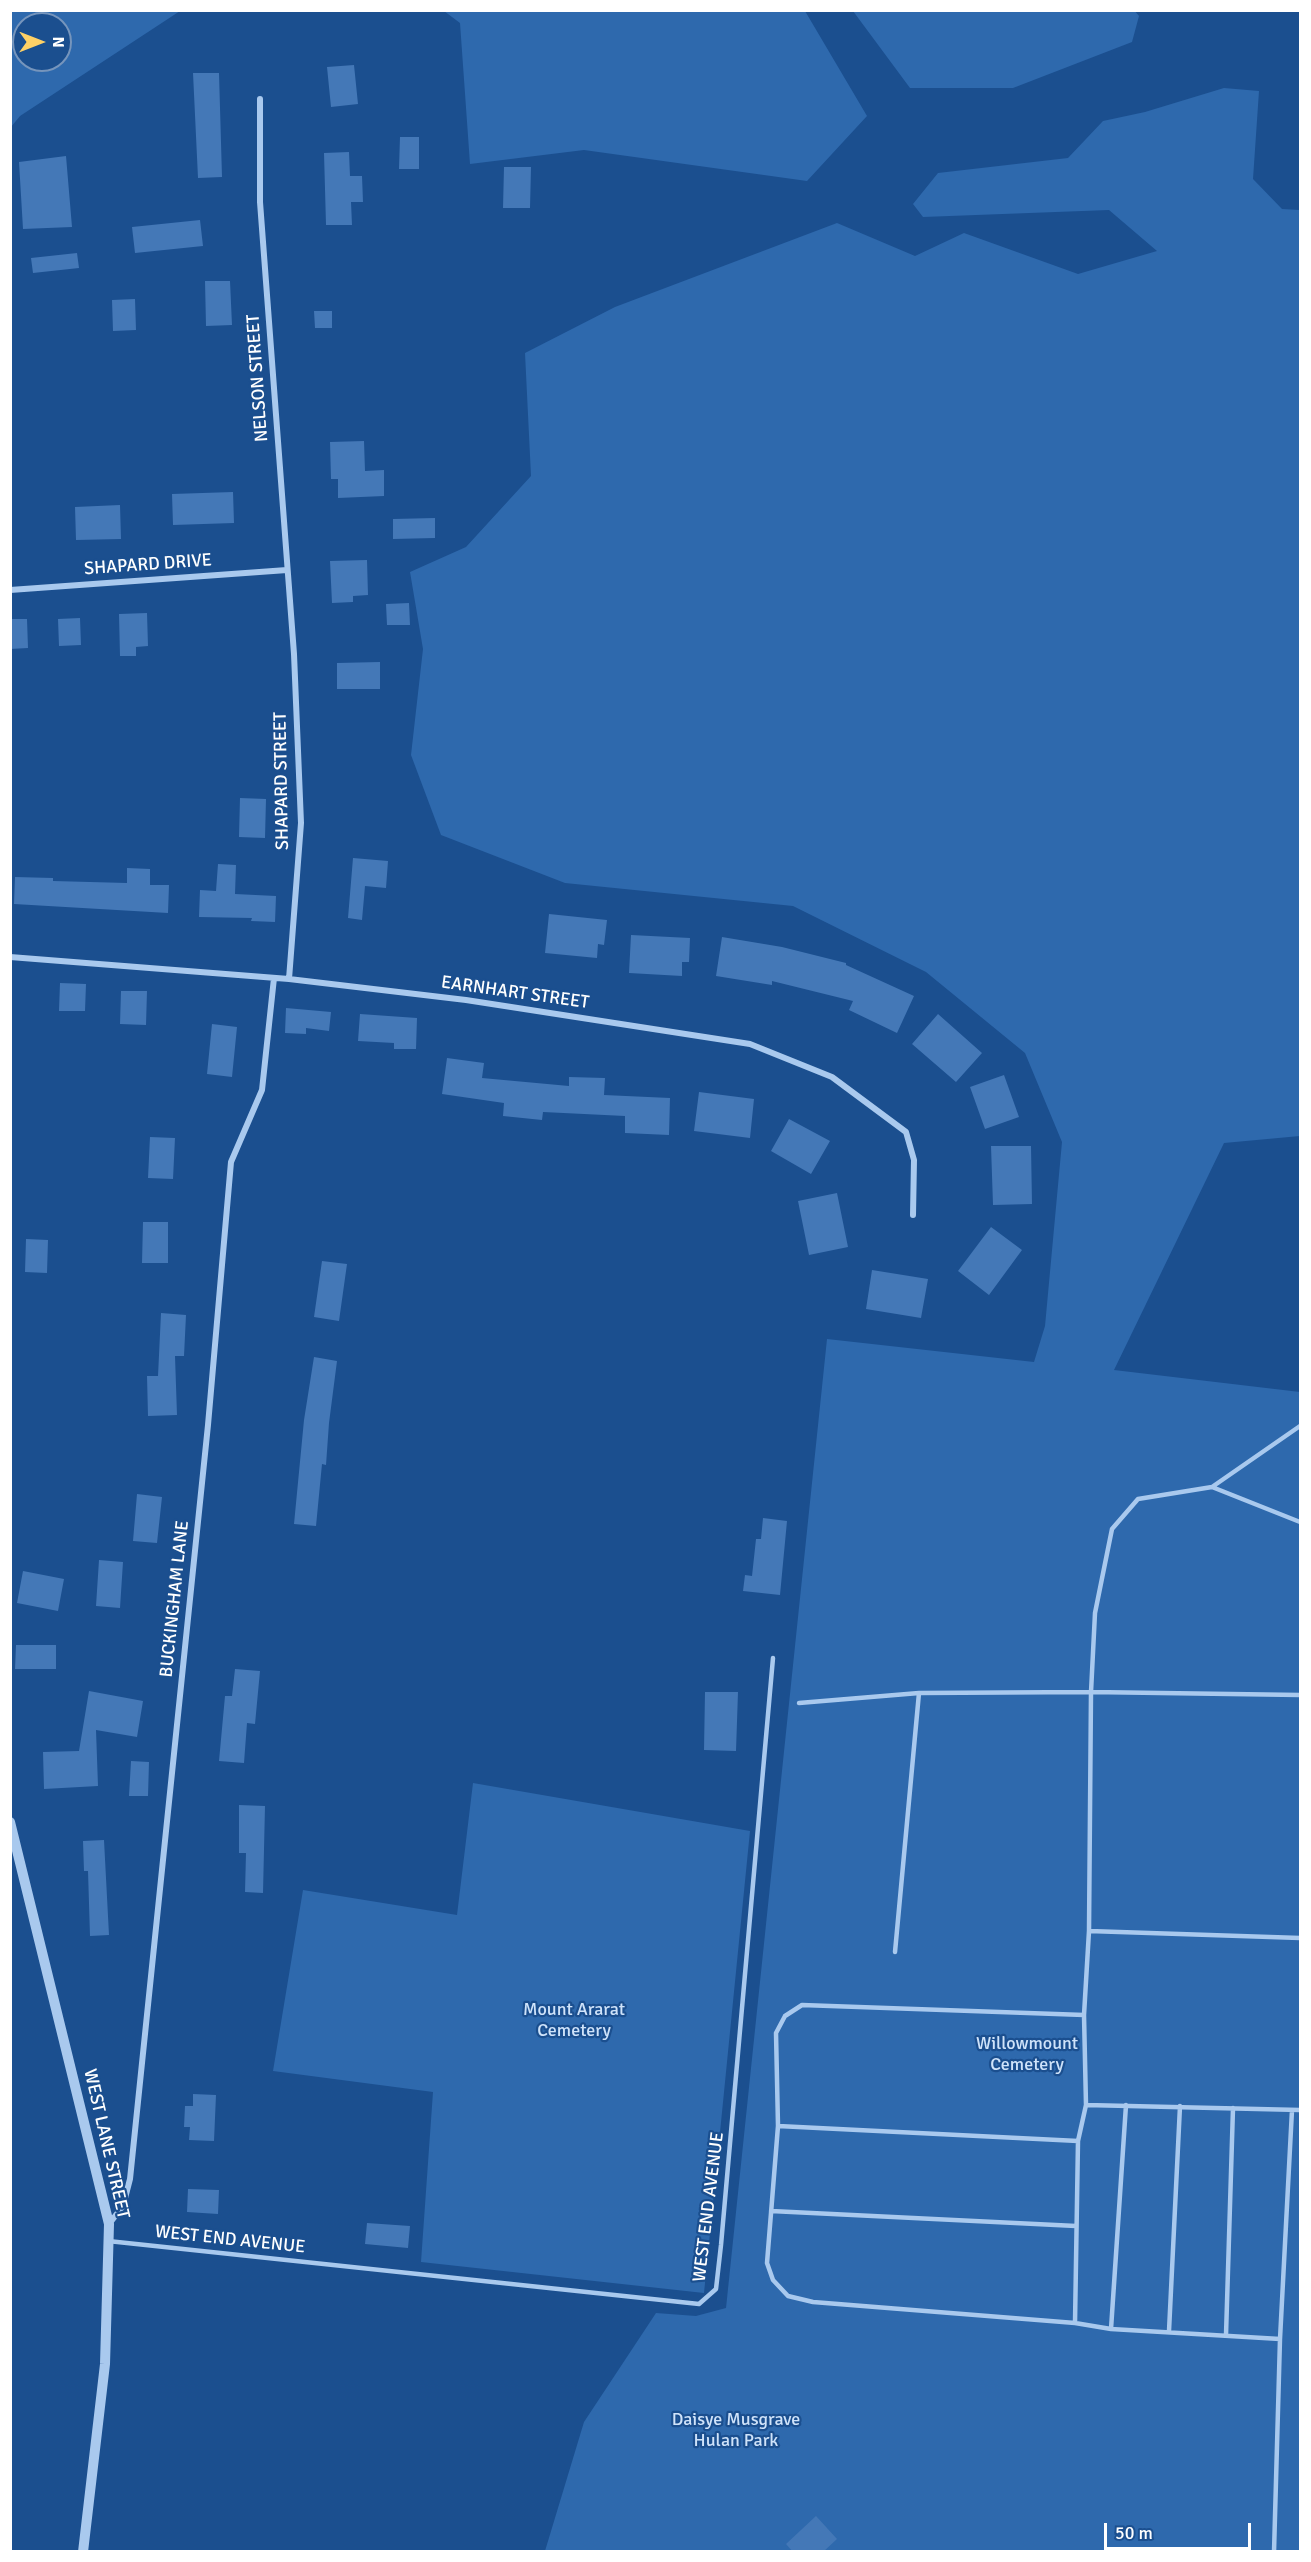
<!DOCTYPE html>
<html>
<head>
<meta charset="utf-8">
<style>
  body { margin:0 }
  #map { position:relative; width:1311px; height:2562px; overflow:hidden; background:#1b4f8f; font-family:Signika,sans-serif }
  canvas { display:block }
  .frame { position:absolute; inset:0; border:12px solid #fff; pointer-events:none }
  .north { position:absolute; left:12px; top:12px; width:60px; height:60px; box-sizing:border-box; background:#1b4f8f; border:2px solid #7695bc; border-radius:50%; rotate:90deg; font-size:16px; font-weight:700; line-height:24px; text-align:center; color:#fff }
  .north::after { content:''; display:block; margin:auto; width:21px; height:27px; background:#ffd166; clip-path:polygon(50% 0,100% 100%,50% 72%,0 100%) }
  .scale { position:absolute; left:1104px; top:2523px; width:147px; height:27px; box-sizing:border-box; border:3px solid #fff; border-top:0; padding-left:8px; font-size:18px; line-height:21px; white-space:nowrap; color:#fff; -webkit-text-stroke:4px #1b4f8f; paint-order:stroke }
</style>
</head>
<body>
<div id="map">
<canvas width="1311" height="2562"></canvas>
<div class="frame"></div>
<div class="north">N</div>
<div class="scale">50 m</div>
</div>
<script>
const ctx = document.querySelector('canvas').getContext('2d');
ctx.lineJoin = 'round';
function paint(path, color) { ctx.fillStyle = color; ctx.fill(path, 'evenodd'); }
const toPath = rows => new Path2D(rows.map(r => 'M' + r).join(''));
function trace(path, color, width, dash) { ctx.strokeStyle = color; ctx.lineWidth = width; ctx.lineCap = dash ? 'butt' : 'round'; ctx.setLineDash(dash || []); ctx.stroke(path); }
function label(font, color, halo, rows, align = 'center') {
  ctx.font = font + ' Signika,sans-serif'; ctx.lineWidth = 4.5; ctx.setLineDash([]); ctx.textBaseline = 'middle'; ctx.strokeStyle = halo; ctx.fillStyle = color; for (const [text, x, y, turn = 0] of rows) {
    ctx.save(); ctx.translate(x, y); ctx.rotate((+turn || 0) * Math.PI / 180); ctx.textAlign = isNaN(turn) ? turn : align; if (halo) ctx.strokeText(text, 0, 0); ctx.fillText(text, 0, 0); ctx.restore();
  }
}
paint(toPath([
  [11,10,180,10,180,11,20,116,11,127],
  [24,24,60,24,60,60,24,60],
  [1134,10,1139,16,1132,42,1013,88,910,88,853,11],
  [444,11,805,11,867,116,807,181,584,150,470,164,460,23],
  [1224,88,1259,91,1253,179,1282,209,1300,210,1300,1136,1224,1143,1114,1370,1300,1392,1300,2551,545,2551,584,2422,656,2313,696,2316,726,2308,827,1339,1034,1362,1045,1326,1062,1142,1025,1053,926,972,793,906,565,883,441,835,411,755,423,649,410,572,466,547,531,476,525,353,615,307,837,223,915,256,964,233,1078,274,1157,251,1109,210,923,217,913,204,938,173,1068,158,1103,121,1145,112],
  [473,1783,750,1831,704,2293,421,2262,433,2092,273,2071,303,1890,457,1915]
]), '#2e69ad');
paint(toPath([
  [354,65,358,104,331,107,327,67],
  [193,73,219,73,222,177,198,178],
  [400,137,419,137,419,169,399,169],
  [349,152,350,176,362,176,363,202,351,202,352,225,326,225,324,153],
  [66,156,72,227,23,229,19,162],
  [504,167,531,167,530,208,503,208],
  [200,220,203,246,135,253,132,227],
  [77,253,79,268,33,273,31,258],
  [205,281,230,281,232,325,206,326],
  [135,299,136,330,113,331,112,300],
  [314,311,332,311,332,328,315,328],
  [364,441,365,471,384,470,384,496,338,498,338,479,331,479,330,442],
  [233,492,234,523,173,525,172,494],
  [120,505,121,539,76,540,75,507],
  [435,518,435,538,393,539,393,519],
  [367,560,368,595,353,596,353,602,332,603,330,561],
  [409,603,410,625,387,625,386,604],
  [147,613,148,646,136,647,136,656,120,656,119,614],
  [80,618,81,645,59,646,58,619],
  [10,619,27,619,28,648,10,649],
  [380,662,380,689,337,689,337,663],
  [240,798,266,799,265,838,239,837],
  [353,858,388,861,386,888,365,886,362,920,348,918],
  [218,864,236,865,235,894,276,896,275,922,251,921,252,918,199,917,200,890,216,891],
  [127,868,150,869,150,885,169,885,168,913,14,904,15,877,53,878,53,881,127,883],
  [549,914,607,920,604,945,598,944,597,958,545,953],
  [631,935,690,938,689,962,682,962,682,976,629,973],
  [722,937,782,947,846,963,846,965,914,996,897,1033,849,1010,853,1001,772,981,772,985,716,976],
  [60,983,86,984,85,1011,59,1011],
  [121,991,147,991,146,1025,120,1024],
  [286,1008,331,1012,329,1031,306,1028,306,1034,285,1033],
  [360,1014,417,1018,416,1049,394,1049,394,1043,358,1041],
  [938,1014,982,1053,956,1082,912,1044],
  [212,1024,237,1027,232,1077,207,1074],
  [447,1058,484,1063,482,1078,569,1086,569,1077,605,1078,604,1095,670,1098,669,1135,625,1133,625,1116,543,1112,542,1120,503,1116,504,1103,442,1094],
  [1004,1075,1019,1117,985,1129,970,1087],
  [699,1092,754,1099,750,1138,694,1131],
  [789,1119,830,1141,811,1174,771,1151],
  [150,1137,175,1138,173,1179,148,1178],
  [991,1146,1031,1146,1032,1204,993,1205],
  [837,1193,848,1247,809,1255,798,1201],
  [143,1222,168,1222,168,1263,142,1263],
  [991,1227,1022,1250,989,1295,958,1271],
  [26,1239,48,1240,47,1273,25,1272],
  [322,1261,347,1264,339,1321,314,1317],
  [872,1270,928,1279,921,1318,866,1309],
  [161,1313,186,1315,184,1356,175,1356,177,1415,148,1416,147,1376,158,1376],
  [314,1357,337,1361,329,1423,326,1465,322,1464,316,1526,294,1524,304,1420],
  [137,1494,162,1497,157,1543,133,1541],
  [763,1518,787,1521,780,1595,743,1591,745,1575,752,1576,756,1539,761,1539],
  [99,1560,123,1562,120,1608,96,1606],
  [23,1571,64,1579,58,1611,17,1603],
  [16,1645,56,1645,56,1669,15,1669],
  [235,1669,260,1671,255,1724,247,1723,244,1763,219,1761,225,1696,232,1696],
  [89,1691,143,1701,137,1737,96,1730,98,1786,44,1789,43,1752,79,1751],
  [705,1692,738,1692,736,1751,704,1750],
  [131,1761,149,1762,148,1796,129,1796],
  [239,1805,265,1806,263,1893,245,1892,246,1853,239,1853],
  [104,1840,109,1935,90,1936,88,1871,84,1871,83,1841],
  [193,2094,216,2095,214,2141,189,2140,190,2127,184,2127,185,2106,193,2106],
  [188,2189,219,2190,218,2214,187,2212],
  [367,2223,410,2226,408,2248,365,2244],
  [816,2516,837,2539,823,2552,793,2552,786,2544]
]), '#4478b7');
trace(toPath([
  [1212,1487,1300,1426],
  [799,1703,919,1693,1091,1692,1300,1695],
  [1089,1931,1300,1938],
  [895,1952,919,1693],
  [1084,2015,802,2005,785,2016,776,2033,778,2126,767,2263,773,2280,788,2296,813,2302,1075,2323,1111,2329,1280,2339],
  [1086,2105,1300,2110],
  [778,2126,1078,2141],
  [771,2211,1076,2226],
  [108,2241,699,2304,716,2289,721,2245,773,1658],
  [1075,2323,1078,2141,1086,2105,1084,2015,1089,1931,1091,1692,1095,1613,1112,1529,1138,1499,1212,1487,1300,1522],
  [1111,2329,1126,2105],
  [1169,2331,1180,2106],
  [1226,2335,1233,2108],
  [1274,2552,1280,2339,1292,2110]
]), '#a9c9ee', 4.5);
trace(toPath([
  [260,99,260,202,294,654,301,823,289,979],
  [10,590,287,570],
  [10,957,289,979,466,1000,750,1044,832,1077,906,1132,914,1160,913,1215],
  [109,2224,123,2206,130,2179,208,1425,231,1162,262,1090,274,978]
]), '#a9c9ee', 6);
trace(toPath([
  [10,1822,109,2224,105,2364,83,2552]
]), '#a9c9ee', 10);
label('18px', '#fff', '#1b4f8f', [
  ["NELSON STREET",258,378,-94],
  ["SHAPARD DRIVE",148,565,-4],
  ["SHAPARD STREET",282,781,-91],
  ["EARNHART STREET",515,993,8],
  ["BUCKINGHAM LANE",175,1599,-84],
  ["WEST LANE STREET",106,2144,77],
  ["WEST END AVENUE",709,2207,-83],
  ["WEST END AVENUE",230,2240,6]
]);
label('18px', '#cfe3fa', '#1b4f8f', [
  ["Mount Ararat",574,2010],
  ["Cemetery",574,2031],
  ["Willowmount",1027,2044],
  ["Cemetery",1027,2065],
  ["Daisye Musgrave",736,2420],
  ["Hulan Park",736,2441]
]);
</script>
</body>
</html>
